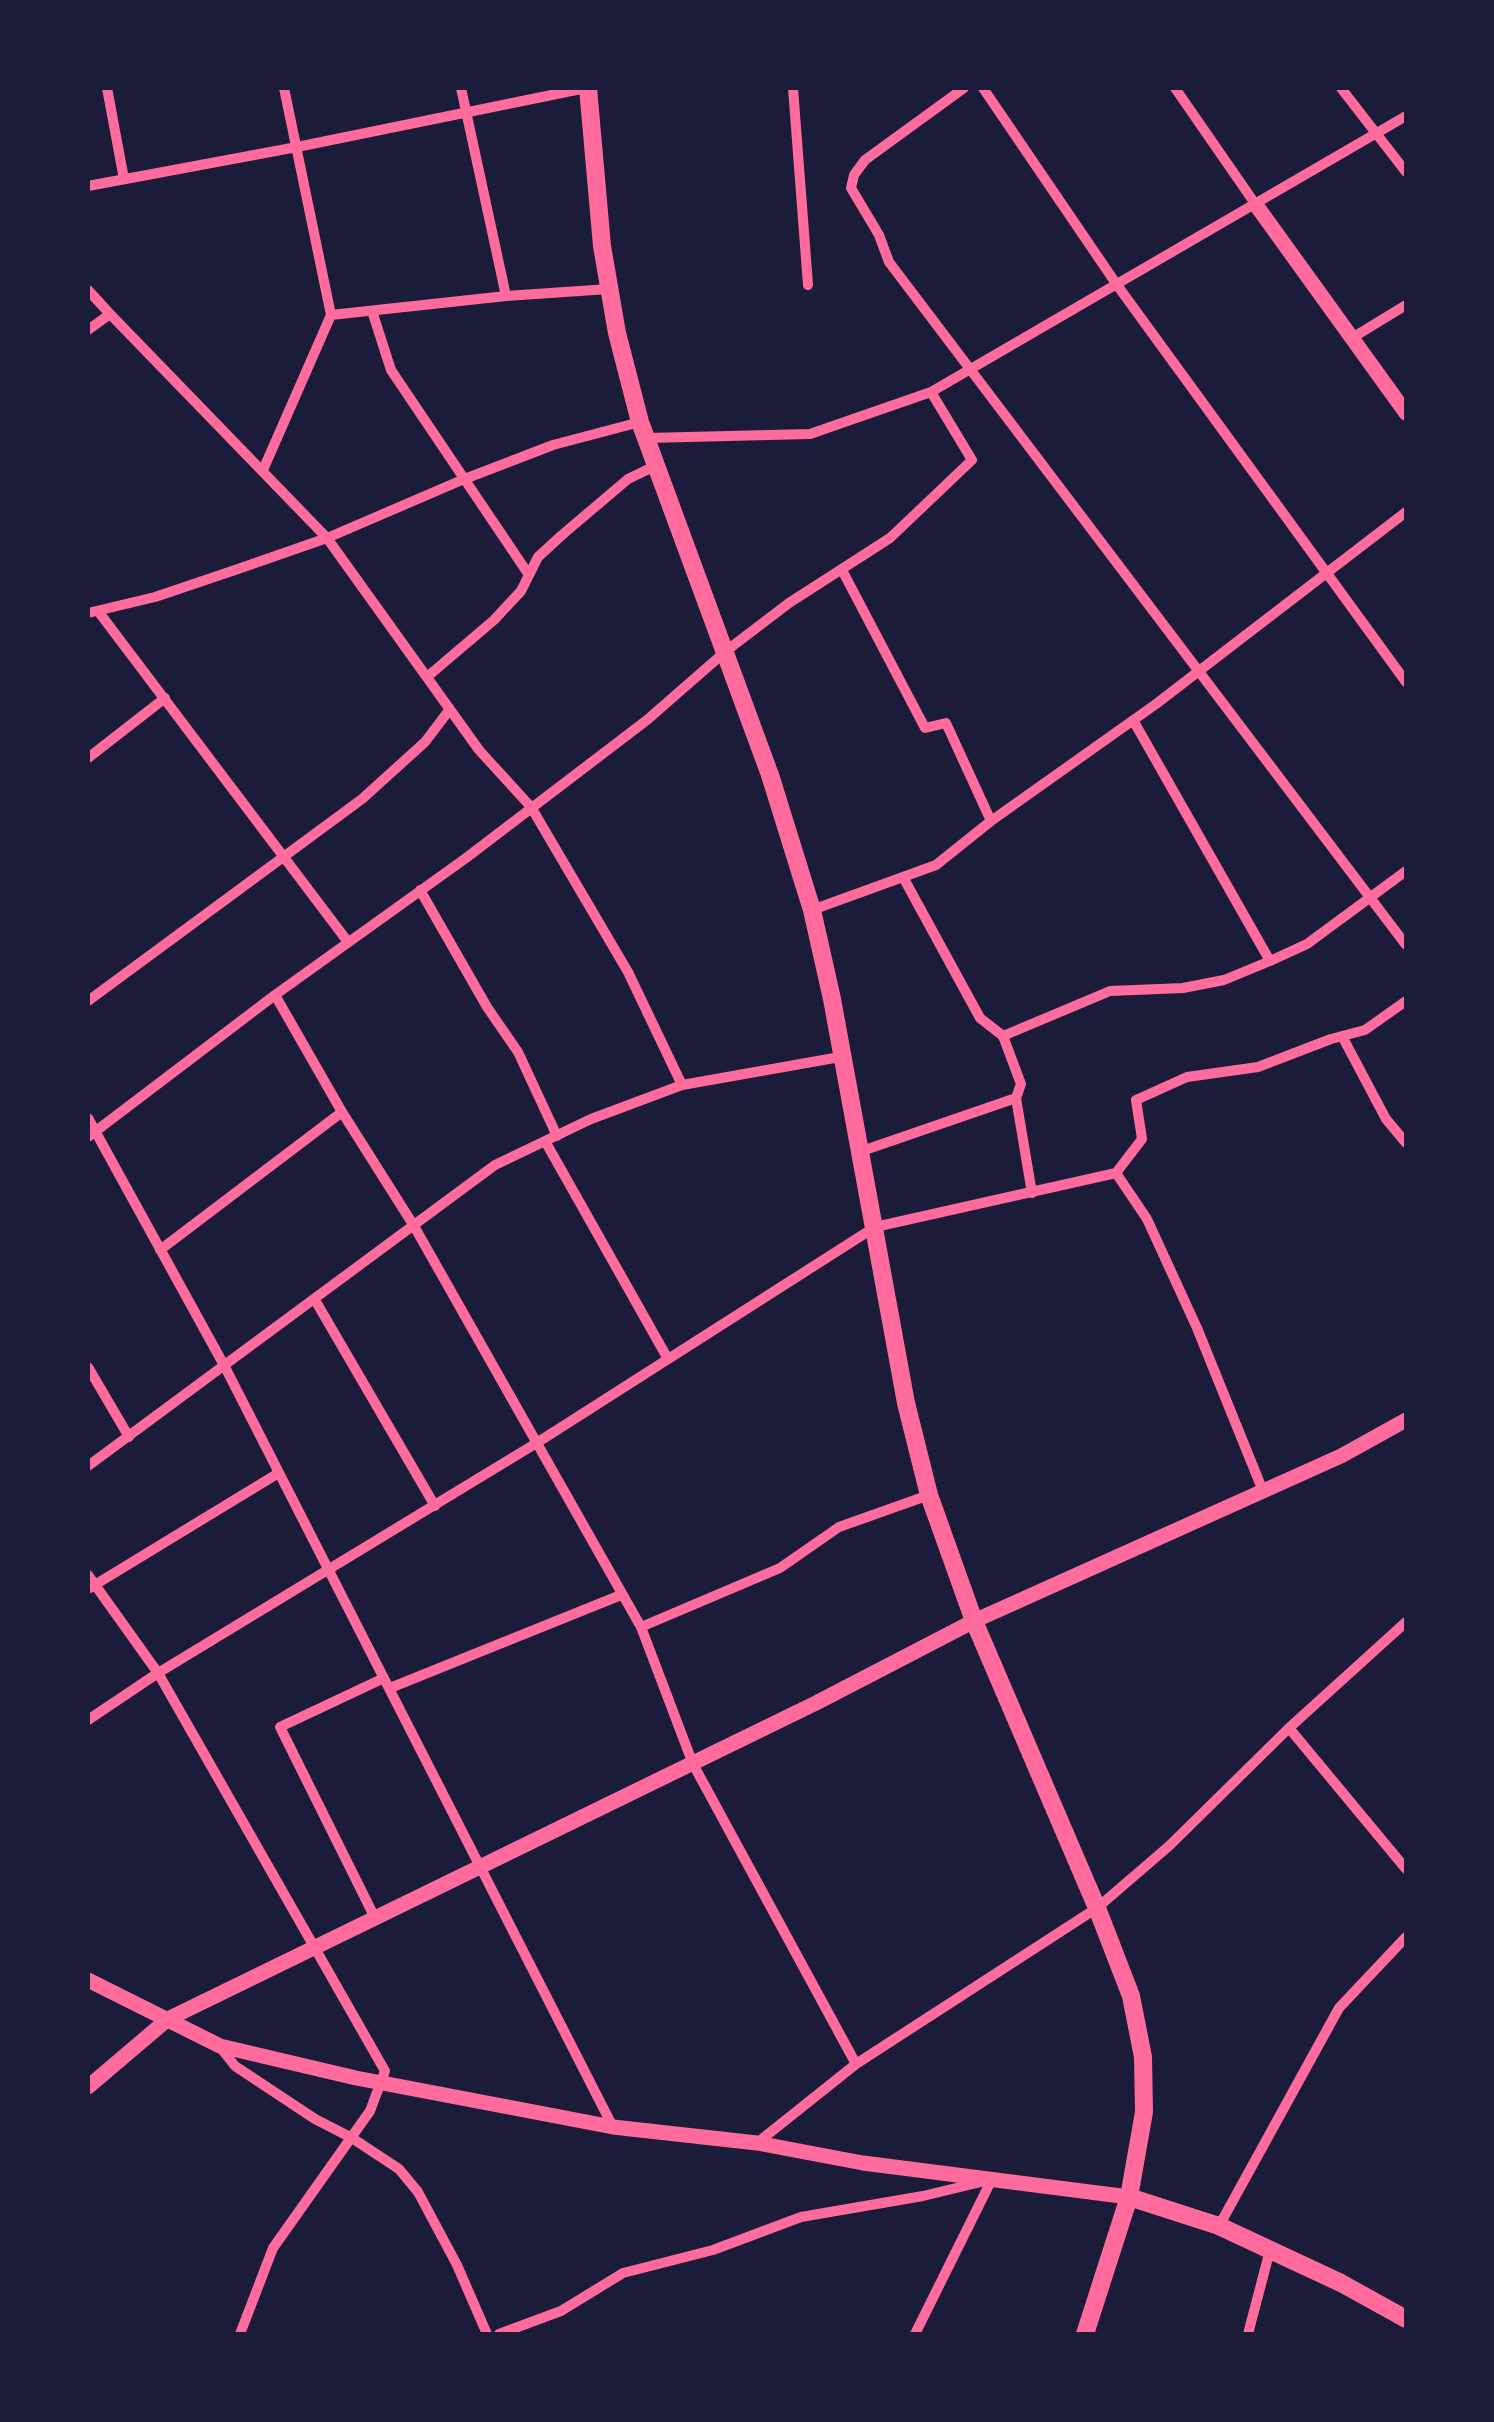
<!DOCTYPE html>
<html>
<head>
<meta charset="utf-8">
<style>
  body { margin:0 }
  #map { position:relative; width:1494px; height:2422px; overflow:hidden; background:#1b1b3a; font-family:"Public Sans",sans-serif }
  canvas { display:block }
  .frame { position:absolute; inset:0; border:90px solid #1b1b3a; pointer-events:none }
</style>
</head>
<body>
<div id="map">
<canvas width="1494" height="2422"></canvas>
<div class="frame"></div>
</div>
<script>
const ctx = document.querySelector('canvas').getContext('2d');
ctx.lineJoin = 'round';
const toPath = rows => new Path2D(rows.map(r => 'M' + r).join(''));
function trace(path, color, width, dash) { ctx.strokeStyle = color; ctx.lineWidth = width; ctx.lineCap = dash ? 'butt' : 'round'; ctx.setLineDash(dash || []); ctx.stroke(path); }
trace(toPath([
  [107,88,124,179],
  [461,88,506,296],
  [793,88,808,285],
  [964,88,865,160,854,175,851,188,879,235,889,262,1406,945],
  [983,88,1117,285,1406,682],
  [1175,88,1256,205],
  [1341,88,1406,172],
  [88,186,297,147,586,88],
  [88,290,110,314,88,330],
  [372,311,391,370,529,575],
  [110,314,327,538,479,750,531,807,628,972,682,1085],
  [331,315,506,296,609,289],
  [1352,338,1406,305],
  [647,438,810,434,931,392,1406,116],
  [263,470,331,315,284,88],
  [842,570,925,728,946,723,991,821],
  [98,611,348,942],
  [88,613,155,597,238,569,327,538,462,480,553,445,640,422],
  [427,677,494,620,521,591,538,557,562,535,628,479,657,465],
  [1133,720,1270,961],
  [88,758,165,698],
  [903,877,980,1018,1003,1036,1021,1084,1016,1098,1032,1193],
  [420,890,487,1007,518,1052,557,1136],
  [812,910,936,865,991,821,1156,704,1406,512],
  [275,995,342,1112,414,1226,641,1627,693,1764,856,2064],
  [88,1001,362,799,425,742,450,709],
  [1003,1036,1110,991,1183,988,1224,980,1270,961,1307,944,1406,871],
  [1342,1036,1386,1119,1406,1143],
  [88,1118,225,1367,613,2127],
  [88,1137,275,995,466,858,647,720,726,651,789,603,890,538,972,460,931,392],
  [545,1141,668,1359],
  [859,1152,1016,1098],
  [1116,1173,1147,1219,1197,1328,1263,1491],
  [160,1250,342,1112],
  [315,1300,435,1506],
  [88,1367,129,1437],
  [88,1466,495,1165,591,1119,682,1085,840,1057],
  [88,1575,158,1673,385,2071,370,2111,273,2248,240,2334],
  [88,1589,277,1474],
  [641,1627,780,1568,839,1527,929,1495],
  [390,1688,621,1595],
  [88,1720,158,1673,535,1444,875,1227,1116,1173,1142,1139,1136,1100,1187,1077,1258,1067,1331,1039,1365,1030,1406,1001],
  [1289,1728,1406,1869],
  [375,1918,280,1727,384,1678],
  [220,2047,235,2066,315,2119,352,2138,399,2169,418,2192,457,2265,487,2334],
  [757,2143,856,2064,1097,1908,1169,1846,1289,1728,1406,1622],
  [1219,2226,1339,2008,1406,1937],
  [499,2334,561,2311,623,2273,713,2250,801,2217,923,2196,981,2182],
  [915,2334,992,2179],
  [1248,2334,1270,2250]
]), '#ff6b9d', 10);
trace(toPath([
  [1256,205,1406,413],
  [88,1980,220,2046,356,2078,613,2127,757,2143,863,2163,1129,2197],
  [88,2087,168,2019,816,1703,974,1621,1341,1456,1406,1420]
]), '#ff6b9d', 15);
trace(toPath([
  [588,88,602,246,617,333,640,422,770,775,812,910,832,999,906,1403,929,1495,974,1621,1097,1908,1131,1996,1143,2057,1144,2112,1129,2197,1085,2334],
  [1129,2197,1219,2226,1341,2283,1406,2319]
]), '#ff6b9d', 18);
</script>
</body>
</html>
